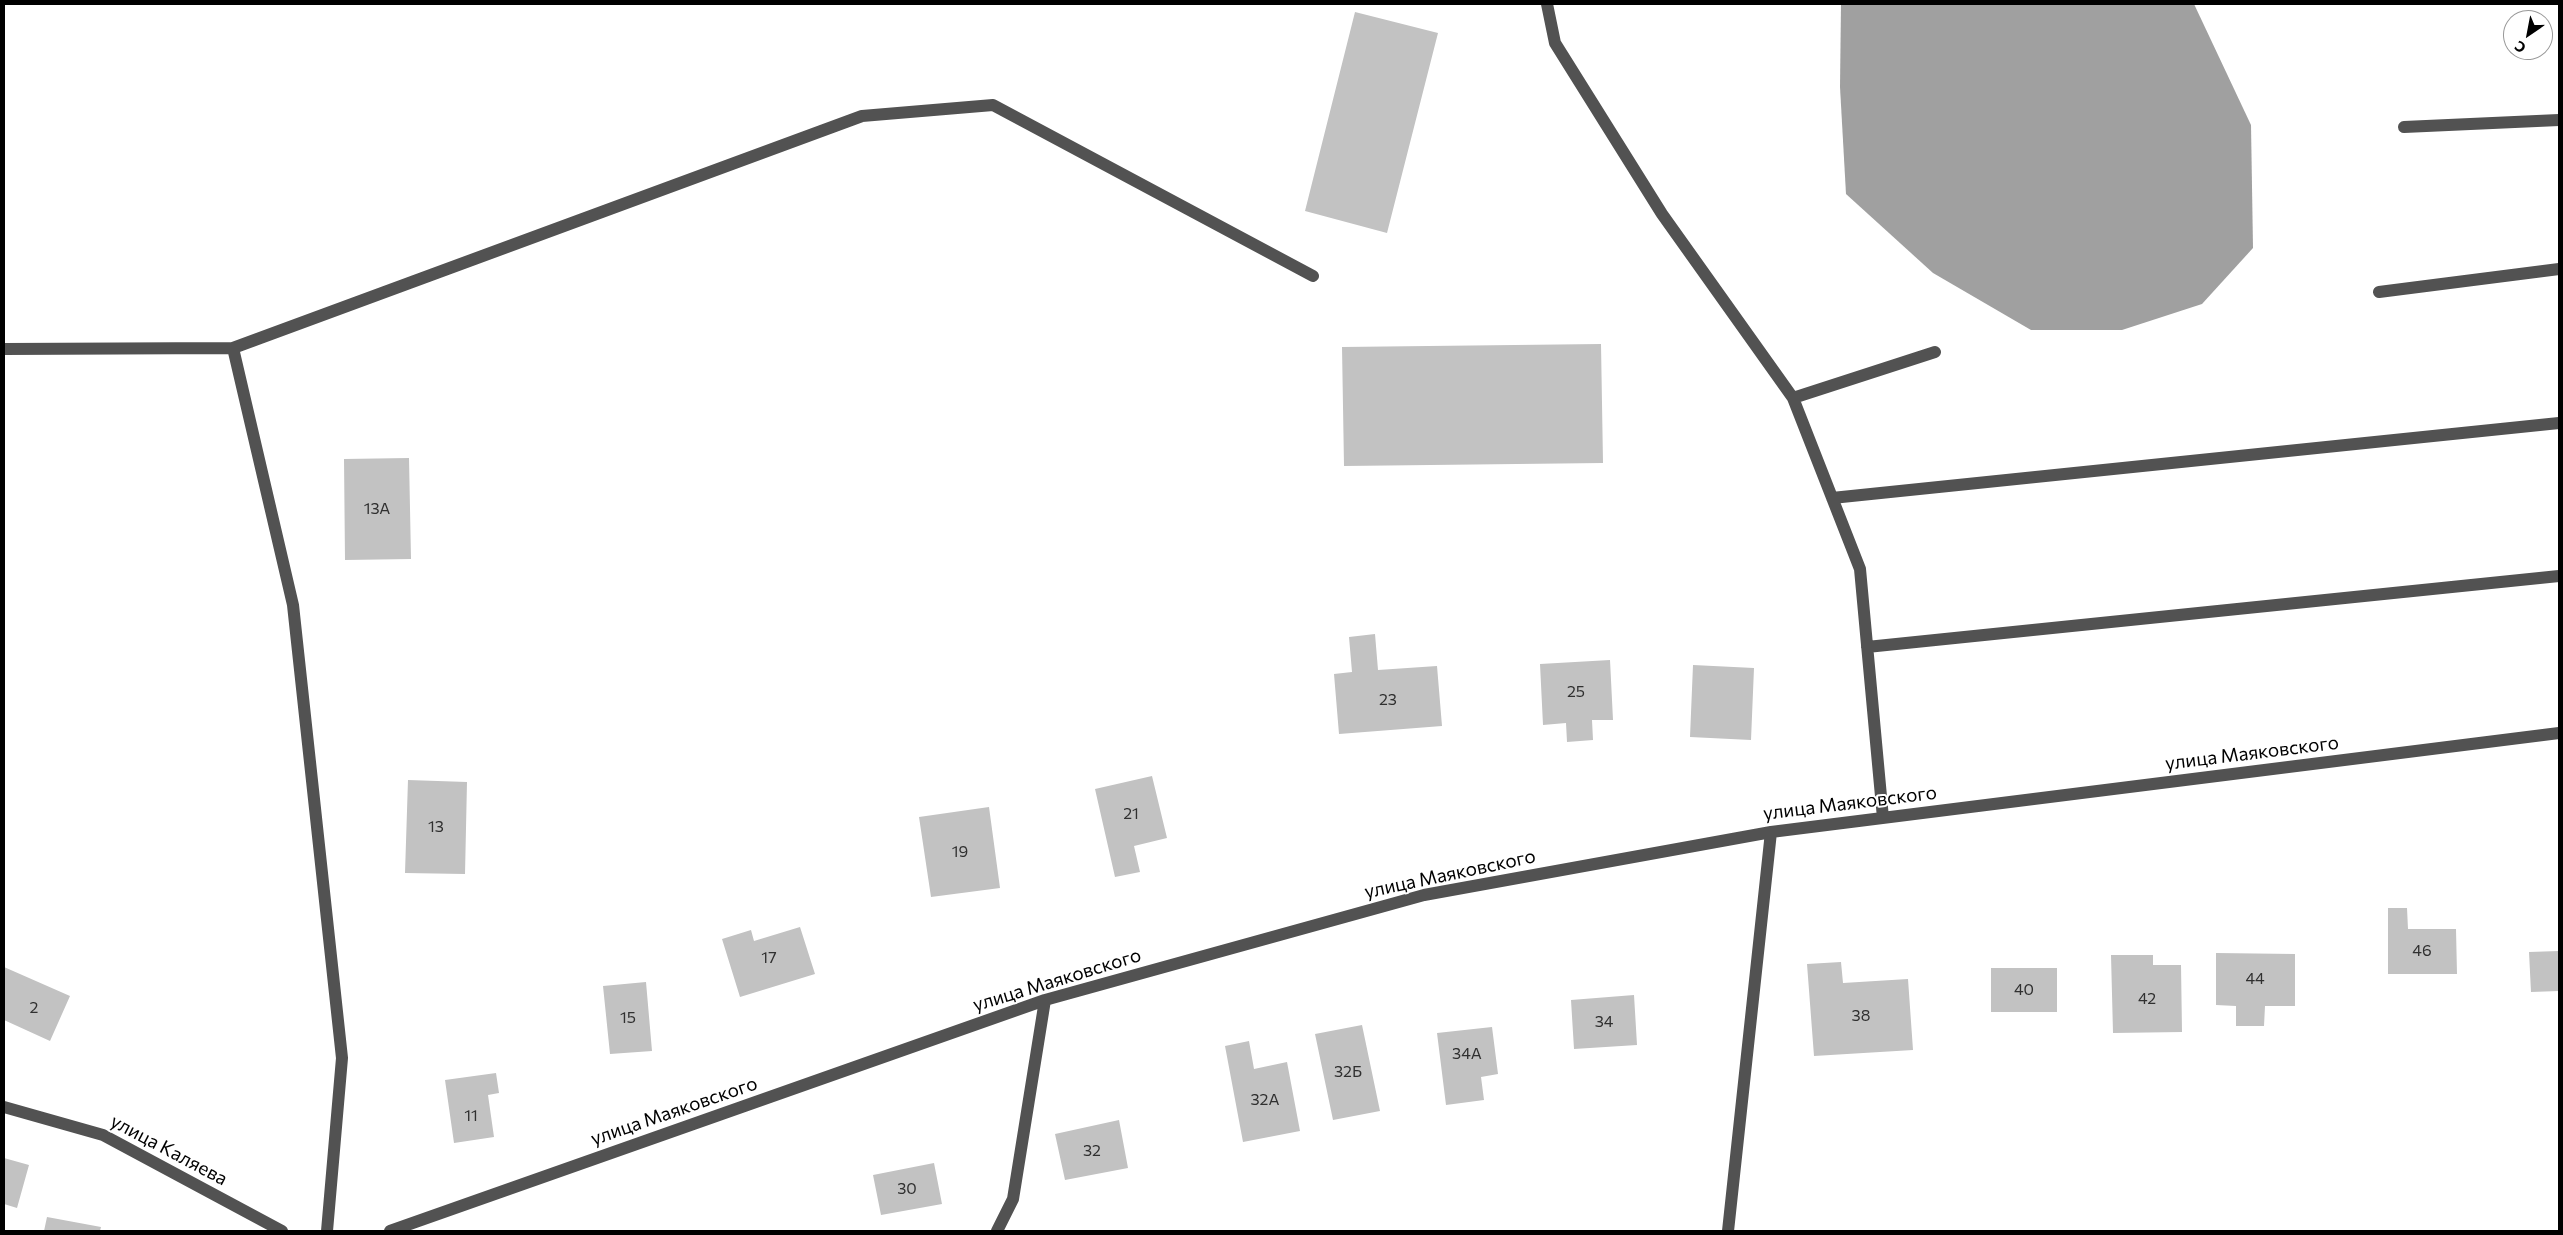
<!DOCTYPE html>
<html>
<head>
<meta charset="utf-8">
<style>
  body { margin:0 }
  #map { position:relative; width:2563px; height:1235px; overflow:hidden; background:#fff; font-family:Commissioner,sans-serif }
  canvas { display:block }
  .frame { position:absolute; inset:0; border:5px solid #000; pointer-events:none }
  .north { position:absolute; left:2503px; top:10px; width:50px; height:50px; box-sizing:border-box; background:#fff; border:1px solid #999; border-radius:50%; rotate:213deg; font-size:14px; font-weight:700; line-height:20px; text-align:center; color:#000 }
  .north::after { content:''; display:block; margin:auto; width:18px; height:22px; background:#000; clip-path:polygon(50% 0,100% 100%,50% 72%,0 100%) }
</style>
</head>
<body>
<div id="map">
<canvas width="2563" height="1235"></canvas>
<div class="frame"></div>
<div class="north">С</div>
</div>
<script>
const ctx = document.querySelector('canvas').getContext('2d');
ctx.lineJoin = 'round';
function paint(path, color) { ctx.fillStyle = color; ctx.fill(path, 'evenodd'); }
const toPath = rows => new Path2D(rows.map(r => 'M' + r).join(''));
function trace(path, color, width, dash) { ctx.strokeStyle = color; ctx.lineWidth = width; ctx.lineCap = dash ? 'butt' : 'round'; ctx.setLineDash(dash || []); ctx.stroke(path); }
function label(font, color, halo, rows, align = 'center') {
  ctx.font = font + ' Commissioner,sans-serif'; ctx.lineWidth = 4; ctx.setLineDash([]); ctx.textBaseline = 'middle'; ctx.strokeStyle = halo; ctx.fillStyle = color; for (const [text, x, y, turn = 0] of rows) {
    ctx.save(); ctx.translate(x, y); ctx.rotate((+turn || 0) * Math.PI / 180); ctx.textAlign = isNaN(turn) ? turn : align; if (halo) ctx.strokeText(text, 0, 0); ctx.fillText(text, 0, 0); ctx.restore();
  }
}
paint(toPath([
  [1841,4,2194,4,2251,125,2253,248,2202,304,2122,330,2031,330,1933,273,1846,194,1840,87]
]), '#a0a0a0');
paint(toPath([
  [1355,12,1438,33,1387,233,1305,211],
  [1601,344,1603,463,1344,466,1342,347],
  [409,458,411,559,345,560,344,459],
  [1375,634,1378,670,1437,666,1442,726,1339,734,1334,674,1352,672,1349,637],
  [1610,660,1613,720,1592,720,1593,740,1567,742,1566,723,1543,725,1540,664],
  [1693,665,1754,668,1751,740,1690,737],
  [1152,776,1167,838,1134,846,1140,872,1115,877,1095,789],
  [408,780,467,782,465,874,405,873],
  [989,807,1000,888,931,897,919,817],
  [2388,908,2407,908,2408,929,2456,929,2457,974,2388,974],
  [800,927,815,974,740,997,722,939,751,930,754,941],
  [2559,951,2559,991,2531,992,2529,952],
  [2216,953,2295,954,2295,1006,2265,1006,2264,1026,2236,1026,2236,1006,2216,1005],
  [2111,955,2153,955,2153,965,2181,965,2182,1032,2113,1033],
  [1841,962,1843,983,1908,979,1913,1050,1814,1056,1807,964],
  [4,967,70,996,50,1041,4,1020],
  [1991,968,2057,968,2057,1012,1991,1012],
  [646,982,652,1051,610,1054,603,986],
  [1634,995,1637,1045,1574,1049,1571,1000],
  [1362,1025,1380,1111,1333,1120,1315,1034],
  [1492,1027,1498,1074,1481,1077,1484,1100,1446,1105,1437,1033],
  [1249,1041,1254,1069,1287,1062,1300,1131,1243,1142,1225,1046],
  [496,1073,499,1093,488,1095,494,1137,454,1143,445,1080],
  [1119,1120,1128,1168,1065,1180,1055,1134],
  [4,1158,29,1165,17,1208,4,1204],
  [934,1163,942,1204,881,1215,873,1175],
  [47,1217,101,1227,100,1231,44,1231]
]), '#c2c2c2');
trace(toPath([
  [1547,4,1555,43,1662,214,1793,398,1860,569,1883,818],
  [2404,127,2559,120],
  [2379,292,2559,269],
  [233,348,862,116,993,105,1313,276],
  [4,349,233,348,293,605,342,1058,327,1231],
  [1793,398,1935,352],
  [1832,498,2559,423],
  [1867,647,2559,576],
  [4,1107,103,1135,282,1231],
  [390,1231,1045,1000,1424,895,1771,832,2559,733],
  [997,1231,1013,1199,1045,1000],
  [1728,1231,1771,832]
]), '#525252', 12);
label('16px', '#303030', null, [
  ["13А",377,509],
  ["25",1576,692],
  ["23",1388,700],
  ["21",1131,814],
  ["13",436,827],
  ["19",960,852],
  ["46",2422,951],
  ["17",769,958],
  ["44",2255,979],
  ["40",2024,990],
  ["42",2147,999],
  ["2",34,1008],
  ["38",1861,1016],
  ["15",628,1018],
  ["34",1604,1022],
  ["34А",1467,1054],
  ["32Б",1348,1072],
  ["32А",1265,1100],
  ["11",471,1116],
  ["32",1092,1151],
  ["30",907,1189]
]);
label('19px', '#000', '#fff', [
  ["улица Маяковского",2252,753,-7],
  ["улица Маяковского",1850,803,-7],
  ["улица Маяковского",1450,874,-12],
  ["улица Маяковского",1057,980,-17],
  ["улица Маяковского",674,1111,-19],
  ["улица Каляева",169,1150,28]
]);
</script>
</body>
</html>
